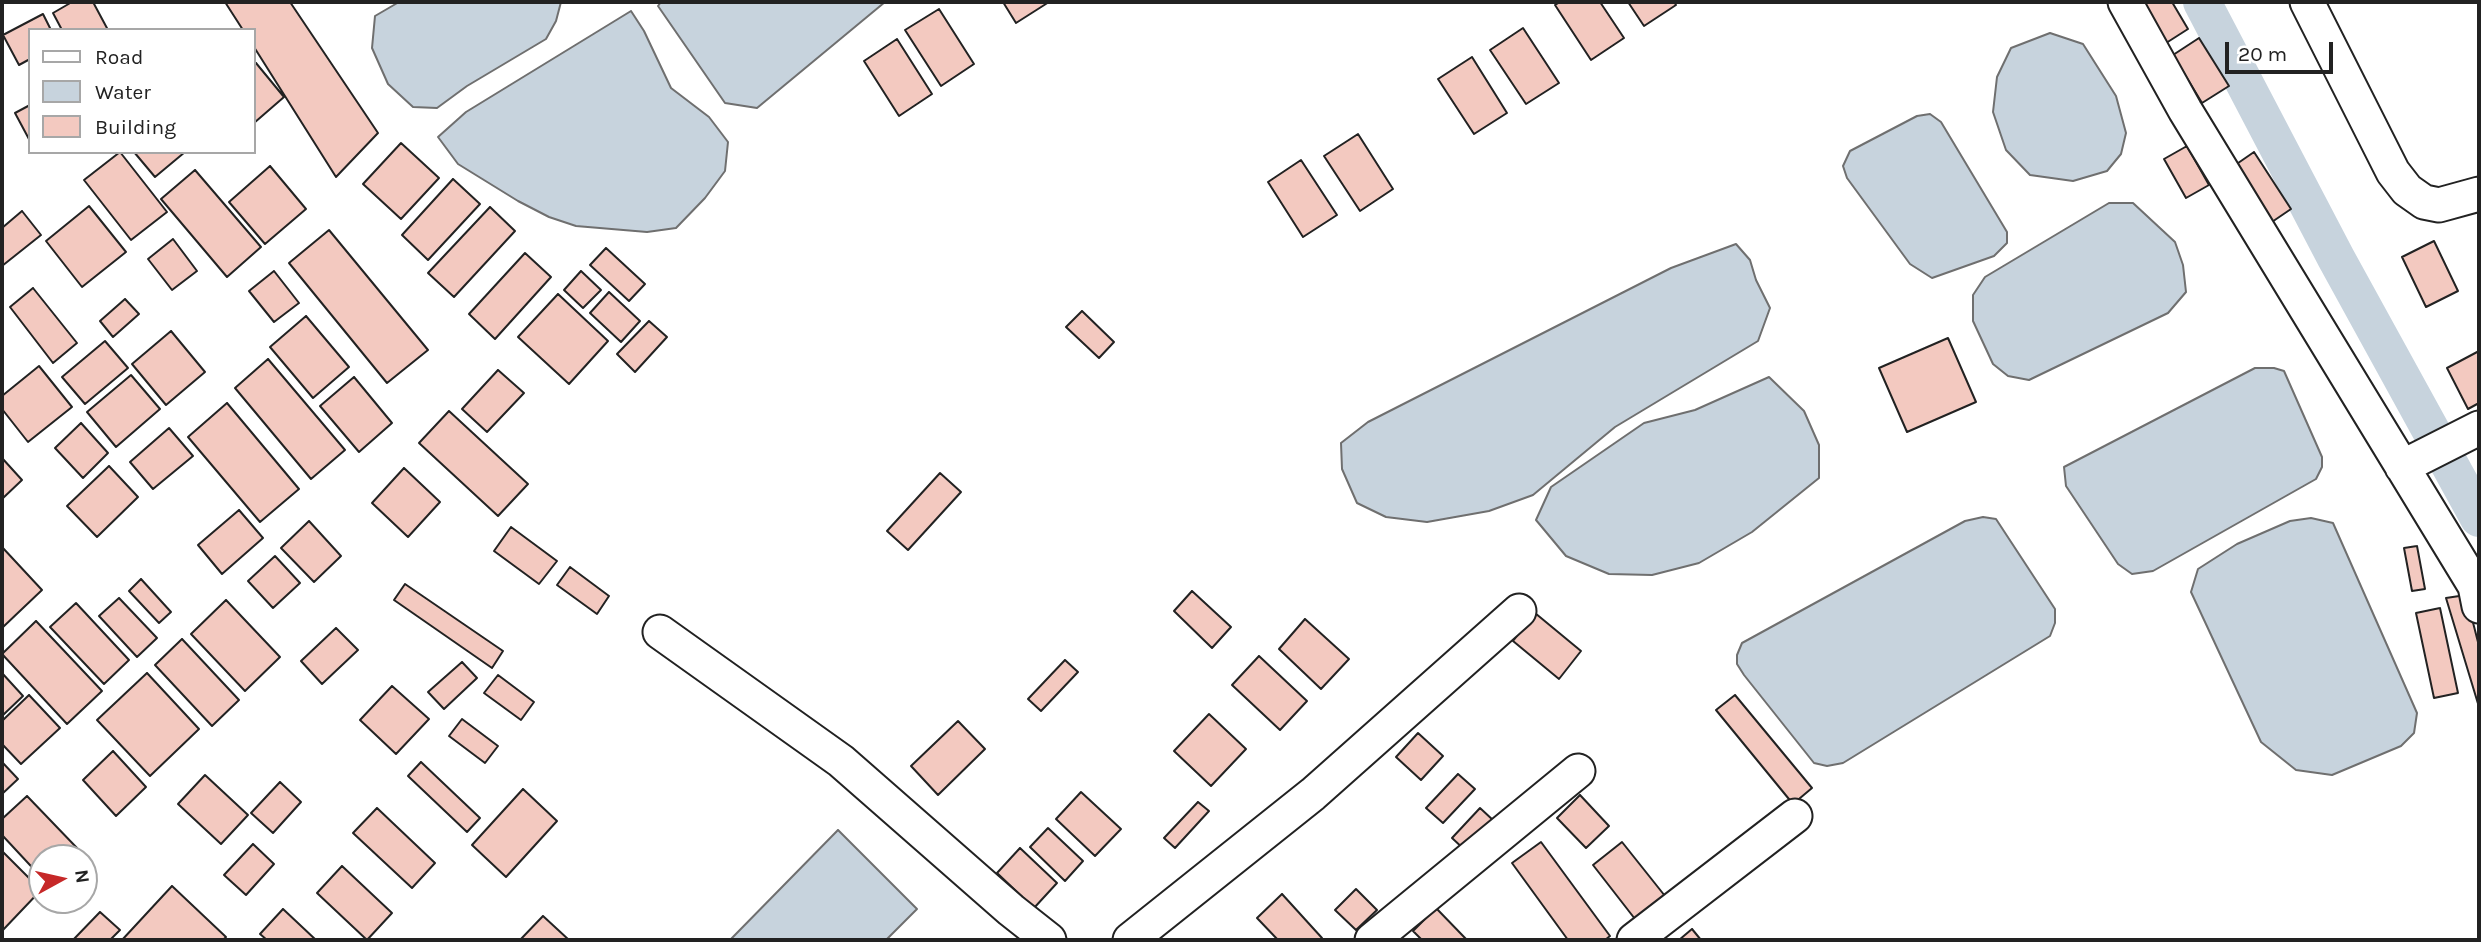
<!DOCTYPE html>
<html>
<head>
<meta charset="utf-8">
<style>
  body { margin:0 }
  #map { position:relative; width:2481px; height:942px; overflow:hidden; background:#fff; font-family:Karla,sans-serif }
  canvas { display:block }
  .frame { position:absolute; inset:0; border:4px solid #222; pointer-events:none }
  .legend { position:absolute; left:28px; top:28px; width:228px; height:126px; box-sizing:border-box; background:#fff; border:2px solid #a7a7a7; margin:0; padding:9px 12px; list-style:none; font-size:21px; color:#222 }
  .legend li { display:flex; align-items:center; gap:14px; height:35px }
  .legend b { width:35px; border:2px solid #a7a7a7 }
  .north { position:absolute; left:28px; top:844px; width:70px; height:70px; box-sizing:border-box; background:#fff; border:2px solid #a7a7a7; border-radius:50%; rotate:82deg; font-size:19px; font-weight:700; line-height:28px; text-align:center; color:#222 }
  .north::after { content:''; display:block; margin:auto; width:24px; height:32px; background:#c62828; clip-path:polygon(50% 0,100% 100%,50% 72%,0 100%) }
  .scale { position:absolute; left:2225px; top:42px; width:108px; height:32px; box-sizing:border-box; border:4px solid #222; border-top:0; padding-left:9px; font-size:21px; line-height:24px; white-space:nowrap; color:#222; -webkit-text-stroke:5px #fff; paint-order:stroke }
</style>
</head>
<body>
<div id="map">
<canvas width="2481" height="942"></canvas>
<div class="frame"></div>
<ul class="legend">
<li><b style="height:9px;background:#fff"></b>Road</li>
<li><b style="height:19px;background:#c7d3dd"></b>Water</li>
<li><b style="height:19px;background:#f3c9c0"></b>Building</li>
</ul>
<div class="north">N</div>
<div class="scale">20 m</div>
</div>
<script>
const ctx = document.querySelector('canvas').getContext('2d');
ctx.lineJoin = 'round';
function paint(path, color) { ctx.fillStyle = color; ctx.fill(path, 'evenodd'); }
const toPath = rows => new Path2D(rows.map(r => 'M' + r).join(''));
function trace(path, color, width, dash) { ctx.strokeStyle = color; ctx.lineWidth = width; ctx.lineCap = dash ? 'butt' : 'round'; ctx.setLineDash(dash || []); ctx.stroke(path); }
const water = toPath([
  [399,2,561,2,556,21,546,39,467,86,437,108,413,107,388,84,372,48,375,16,399,2],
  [661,2,885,2,757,108,725,103,658,6,661,2],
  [631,11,644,31,671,88,709,117,728,142,725,171,705,198,676,228,647,232,576,226,549,217,518,201,458,164,438,137,466,112,631,11],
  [2050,33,2083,44,2116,96,2126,133,2121,154,2107,171,2073,181,2030,175,2006,150,1993,112,1997,77,2011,48,2050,33],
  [1930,114,1941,122,2007,232,2007,243,1994,256,1932,278,1910,264,1847,178,1843,166,1850,151,1917,116,1930,114],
  [2109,203,2133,203,2175,242,2183,265,2186,292,2168,313,2029,380,2008,376,1993,364,1973,321,1973,295,1985,277,2109,203],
  [1736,244,1750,260,1756,280,1770,308,1758,341,1615,427,1533,495,1489,511,1427,522,1386,517,1357,503,1342,469,1341,443,1368,422,1671,268,1736,244],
  [2255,368,2274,368,2284,371,2322,457,2322,467,2316,479,2153,571,2132,574,2118,564,2066,486,2064,467,2255,368],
  [1769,377,1804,411,1819,445,1819,478,1752,532,1699,563,1652,575,1609,574,1566,556,1536,520,1551,487,1644,423,1695,410,1769,377],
  [1983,517,1996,519,2055,609,2055,623,2050,636,1843,763,1827,766,1814,763,1744,675,1737,664,1737,655,1742,643,1965,521,1983,517],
  [2311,518,2333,523,2417,713,2414,733,2401,746,2332,775,2296,770,2261,742,2191,592,2198,569,2237,544,2290,521,2311,518],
  [838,830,917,909,886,940,730,940,838,830]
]);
paint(water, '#c7d3dd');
trace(water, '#6f6f6f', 2);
trace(toPath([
  [2202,2,2336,258,2479,518]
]), '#c7d3dd', 38);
const building = toPath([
  [72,2,93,2,108,30,62,30,53,13,72,2],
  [225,2,290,2,378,133,336,177,254,47,254,30,243,30,225,2],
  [1003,2,1049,2,1016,23,1003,2],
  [1560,2,1600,2,1624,38,1591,60,1555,5,1560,2],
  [1628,2,1674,2,1676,5,1644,26,1628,2],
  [2136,2,2172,2,2188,29,2163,45,2136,2],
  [939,9,974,64,941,86,905,30,939,9],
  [43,14,51,30,30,30,30,59,19,65,3,35,43,14],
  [1523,28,1559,83,1526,104,1490,50,1523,28],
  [2199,38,2229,86,2202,103,2173,55,2199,38],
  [897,39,932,94,899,116,864,61,897,39],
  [1472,57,1507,113,1474,134,1438,79,1472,57],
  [256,63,284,97,254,123,254,65,256,63],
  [30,105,30,141,15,113,30,105],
  [1358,134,1393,189,1360,211,1324,156,1358,134],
  [401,143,439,178,401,219,363,184,401,143],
  [2187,146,2209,185,2186,198,2164,159,2187,146],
  [120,152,167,212,131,240,84,180,120,152],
  [134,152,185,152,155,177,134,152],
  [2254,152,2291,209,2266,226,2228,170,2254,152],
  [1301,160,1337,215,1303,237,1268,182,1301,160],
  [270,166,306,209,265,244,229,202,270,166],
  [195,170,261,247,227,277,161,199,195,170],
  [453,179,480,204,428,260,402,235,453,179],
  [89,206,126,252,82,287,46,241,89,206],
  [490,207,515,231,454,297,428,273,490,207],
  [22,211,41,235,2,266,2,228,22,211],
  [329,230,428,350,387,383,289,263,329,230],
  [173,239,197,271,172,290,148,259,173,239],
  [2434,241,2458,291,2426,307,2402,257,2434,241],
  [606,248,645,284,629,301,590,265,606,248],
  [525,253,551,277,495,339,469,314,525,253],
  [274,271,299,303,274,322,249,291,274,271],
  [581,271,601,290,583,308,564,290,581,271],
  [33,288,77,343,53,363,10,307,33,288],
  [609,292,640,321,621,342,590,313,609,292],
  [558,294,608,341,569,384,518,337,558,294],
  [125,299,139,314,113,337,100,321,125,299],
  [1082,311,1114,342,1099,358,1066,327,1082,311],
  [306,316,349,367,313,398,270,347,306,316],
  [649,321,667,337,635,372,617,354,649,321],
  [171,331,205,372,166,405,132,364,171,331],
  [1948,338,1976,402,1907,432,1879,368,1948,338],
  [105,341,128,368,85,404,62,377,105,341],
  [2479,351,2479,403,2468,409,2447,368,2479,351],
  [268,359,345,450,311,479,235,388,268,359],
  [39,366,72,407,28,442,2,409,2,396,39,366],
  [498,370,524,393,487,432,462,409,498,370],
  [131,375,160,409,116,447,87,412,131,375],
  [354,377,392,423,359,452,320,406,354,377],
  [227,403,299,489,260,522,188,437,227,403],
  [449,411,528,484,498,516,419,443,449,411],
  [81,423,108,453,83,478,55,448,81,423],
  [169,428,193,456,153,489,130,462,169,428],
  [2,458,22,480,2,499,2,458],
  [109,466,138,497,97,537,67,506,109,466],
  [404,468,440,502,408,537,372,503,404,468],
  [940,473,961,492,908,550,887,531,940,473],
  [239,510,263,538,222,574,198,545,239,510],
  [309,521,341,556,314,582,281,548,309,521],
  [511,527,557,561,539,584,494,551,511,527],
  [2417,546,2425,589,2412,591,2404,548,2417,546],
  [2,547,42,590,2,628,2,547],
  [275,556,300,583,273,608,248,581,275,556],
  [570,567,609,596,597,614,557,585,570,567],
  [141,579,171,612,159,623,129,591,141,579],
  [405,584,503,651,492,668,394,600,405,584],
  [1192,591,1231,627,1212,648,1174,611,1192,591],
  [2466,595,2479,646,2479,707,2446,598,2466,595],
  [119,598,157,638,137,657,99,616,119,598],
  [226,600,280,657,245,691,191,634,226,600],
  [76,603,129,660,104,684,50,627,76,603],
  [2440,608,2458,693,2434,698,2416,613,2440,608],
  [1535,613,1581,651,1559,679,1513,641,1535,613],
  [1305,619,1349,659,1321,689,1279,649,1305,619],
  [36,621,102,691,67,724,2,654,36,621],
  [336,628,358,650,322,684,301,661,336,628],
  [182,639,239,700,212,726,155,665,182,639],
  [1259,656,1307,701,1280,730,1232,685,1259,656],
  [1065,660,1078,672,1041,711,1028,699,1065,660],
  [462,662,477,678,444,709,428,692,462,662],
  [2,673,23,696,2,716,2,673],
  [147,673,199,729,150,776,97,720,147,673],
  [498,675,534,702,521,720,484,693,498,675],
  [392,686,429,719,396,754,360,720,392,686],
  [29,695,60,728,21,764,2,744,2,721,29,695],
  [1735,695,1812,788,1793,804,1716,710,1735,695],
  [1209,714,1246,749,1211,786,1174,751,1209,714],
  [462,719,498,746,485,763,449,736,462,719],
  [958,721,985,749,938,795,911,766,958,721],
  [1418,733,1443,756,1421,780,1396,757,1418,733],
  [113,751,146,787,116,816,83,780,113,751],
  [2,762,18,779,2,794,2,762],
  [421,762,480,818,467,832,408,776,421,762],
  [1458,774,1475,789,1443,823,1426,808,1458,774],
  [205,775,248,815,221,844,178,804,205,775],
  [280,782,301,802,273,833,251,813,280,782],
  [523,789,557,821,506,877,472,845,523,789],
  [1081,792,1121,829,1095,856,1056,819,1081,792],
  [1580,795,1609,826,1586,848,1557,818,1580,795],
  [27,796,77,848,66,858,42,858,42,878,2,835,2,819,27,796],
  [1198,802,1209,811,1175,848,1164,838,1198,802],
  [377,808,435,863,412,888,353,833,377,808],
  [1480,808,1494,821,1466,851,1452,838,1480,808],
  [1048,828,1083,861,1065,881,1030,847,1048,828],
  [1541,842,1610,936,1605,940,1568,940,1512,863,1541,842],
  [1622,842,1665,896,1635,919,1593,865,1622,842],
  [253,844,274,864,246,895,224,875,253,844],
  [1020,848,1057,883,1034,908,997,873,1020,848],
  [2,851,41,890,2,931,2,851],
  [342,866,392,913,367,940,317,893,342,866],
  [172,886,226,937,223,940,122,940,172,886],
  [1356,889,1377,910,1356,930,1335,910,1356,889],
  [1282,894,1322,938,1320,940,1278,940,1257,918,1282,894],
  [1436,908,1466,939,1465,940,1422,940,1413,931,1436,908],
  [283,909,316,940,267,940,260,934,283,909],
  [100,912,120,930,110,940,73,940,100,912],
  [543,916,569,940,520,940,543,916],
  [1692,929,1701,940,1679,940,1692,929]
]);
paint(building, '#f3c9c0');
trace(building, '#222', 2);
const street = toPath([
  [2125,2,2185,110,2475,586,2479,606],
  [2307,2,2393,172,2407,190,2424,202,2439,205,2479,194],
  [2402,467,2479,428],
  [660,632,841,761,1011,910,1049,940],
  [1130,940,1313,794,1519,611],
  [1372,940,1578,771],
  [1634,940,1795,816]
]);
trace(street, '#222', 37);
trace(street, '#fff', 33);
</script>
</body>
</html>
